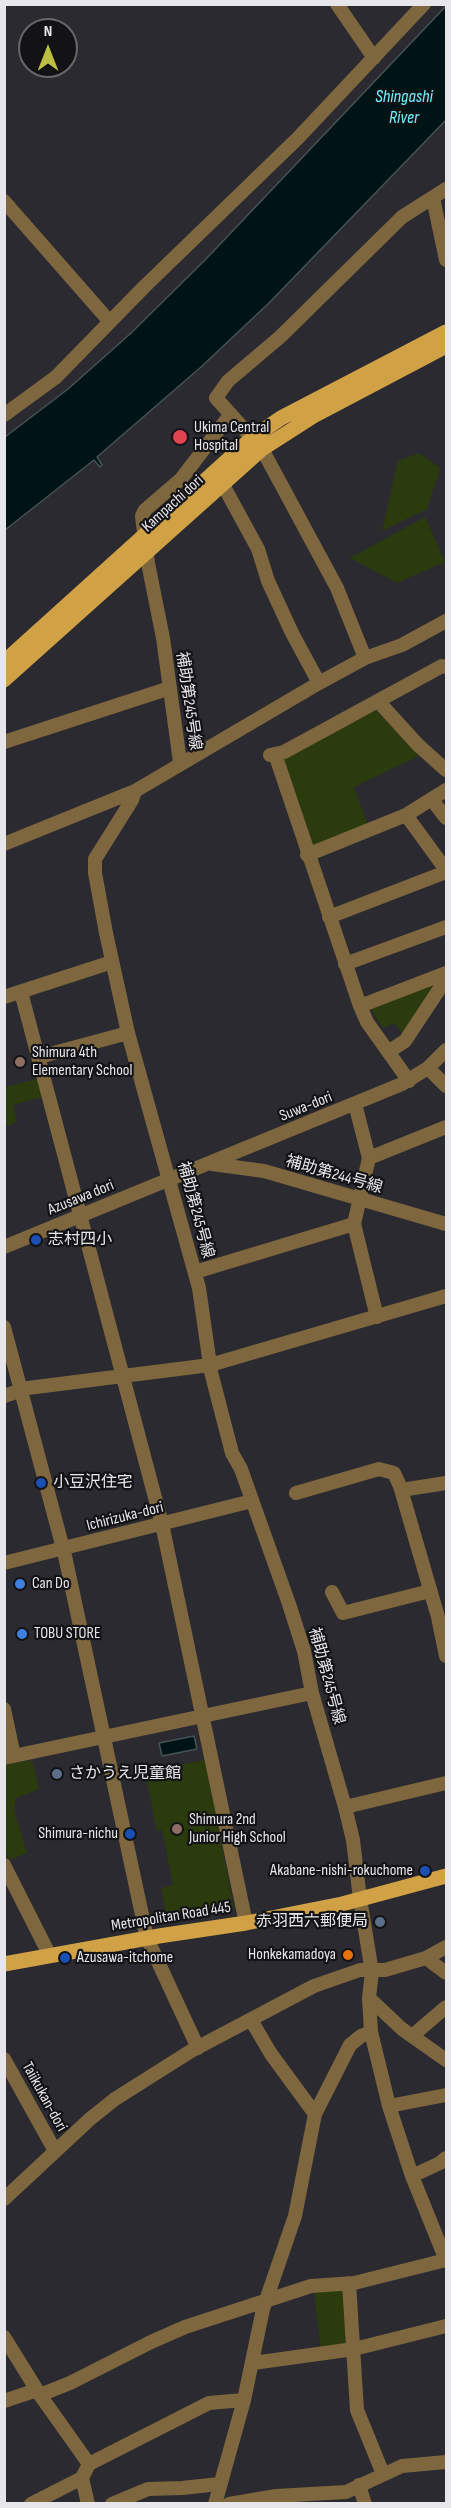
<!DOCTYPE html>
<html>
<head>
<meta charset="utf-8">
<style>
  body { margin:0 }
  #map { position:relative; width:451px; height:2508px; overflow:hidden; background:#2a2a30; font-family:"Sofia Sans Condensed",sans-serif }
  canvas { display:block }
  .frame { position:absolute; inset:0; border:6px solid #e7e7eb; pointer-events:none }
  .north { position:absolute; left:18px; top:18px; width:60px; height:60px; box-sizing:border-box; background:#131316; border:2px solid #68686b; border-radius:50%; rotate:0deg; font-size:16px; font-weight:700; line-height:24px; text-align:center; color:#e7e7eb }
  .north::after { content:''; display:block; margin:auto; width:21px; height:27px; background:#bdbf43; clip-path:polygon(50% 0,100% 100%,50% 72%,0 100%) }
</style>
</head>
<body>
<div id="map">
<canvas width="451" height="2508"></canvas>
<div class="frame"></div>
<div class="north">N</div>
</div>
<script>
const ctx = document.querySelector('canvas').getContext('2d');
ctx.lineJoin = 'round';
function paint(path, color) { ctx.fillStyle = color; ctx.fill(path, 'evenodd'); }
const toPath = rows => new Path2D(rows.map(r => 'M' + r).join(''));
function trace(path, color, width, dash) { ctx.strokeStyle = color; ctx.lineWidth = width; ctx.lineCap = dash ? 'butt' : 'round'; ctx.setLineDash(dash || []); ctx.stroke(path); }
function label(font, color, halo, rows, align = 'center') {
  ctx.font = font + ' "Sofia Sans Condensed","Noto Sans JP",sans-serif'; ctx.lineWidth = 4.5; ctx.setLineDash([]); ctx.textBaseline = 'middle'; ctx.strokeStyle = halo; ctx.fillStyle = color; for (const [text, x, y, turn = 0] of rows) {
    ctx.save(); ctx.translate(x, y); ctx.rotate((+turn || 0) * Math.PI / 180); ctx.textAlign = isNaN(turn) ? turn : align; if (halo) ctx.strokeText(text, 0, 0); ctx.fillText(text, 0, 0); ctx.restore();
  }
}
paint(toPath([
  [419,453,440,468,427,509,382,531,398,461],
  [425,517,445,562,397,583,350,558],
  [375,709,419,756,354,787,368,826,315,846,309,844,282,758],
  [433,982,435,985,402,1033,394,1023,383,1028,369,1006],
  [37,1079,42,1097,13,1105,17,1122,5,1126,5,1087],
  [32,1760,39,1789,16,1798,14,1810,27,1853,9,1860,5,1850,5,1765],
  [205,1760,234,1909,168,1922,161,1888,173,1885,162,1830,157,1831,145,1772],
  [346,2288,349,2344,321,2351,314,2291]
]), '#2c3b0d');
const water = toPath([
  [446,6,446,120,269,303,201,367,97,457,102,465,100,467,94,460,5,530,5,437,68,389,130,334,206,259,446,6],
  [194,1736,197,1749,162,1756,159,1743,194,1736]
]);
paint(water, '#001416');
trace(water, '#455356', 1.5);
trace(toPath([
  [337,4,374,58],
  [433,198,446,260],
  [4,201,110,322],
  [4,415,56,377,144,287,298,138,424,4],
  [222,483,258,549,268,581,292,633,319,683],
  [365,658,337,588,262,449,216,398,228,381,280,337,402,217,446,189],
  [378,701,418,745,446,770],
  [4,742,170,688],
  [275,754,360,1006,367,1022,409,1081],
  [270,755,284,752,442,666,446,667],
  [180,762,163,638,148,563,142,516,145,510,181,479,230,415],
  [135,791,132,800,95,859,95,873,106,933,128,1033,199,1288,211,1372,232,1453,241,1469,289,1604,304,1651,312,1693,345,1807,353,1840,360,1899,372,1972,369,1998,371,2032,389,2106,412,2176,446,2260],
  [432,800,446,818],
  [406,815,446,870],
  [4,844,135,791,319,683,365,658,402,645,446,621],
  [307,855,406,815,446,790],
  [329,917,446,872],
  [345,964,446,927],
  [21,992,162,1524,246,1923],
  [4,997,112,962],
  [360,1006,446,973],
  [388,1052,405,1041,446,979],
  [39,1057,128,1033],
  [428,1068,446,1086],
  [355,1104,369,1158,354,1224,377,1317],
  [369,1158,446,1127],
  [212,1164,264,1171,446,1224],
  [4,1247,402,1084,428,1068,446,1050],
  [195,1272,354,1224],
  [4,1327,65,1556,147,1938,198,2048],
  [4,1396,28,1388,210,1365,446,1296],
  [401,1490,446,1483],
  [296,1493,379,1469,394,1473,400,1486,438,1617,446,1656],
  [4,1563,252,1501],
  [332,1592,343,1613,430,1591],
  [4,1709,14,1756],
  [4,1758,312,1693],
  [345,1807,446,1783],
  [4,1865,50,1956],
  [426,1958,446,1947],
  [369,1998,402,2029,446,2060],
  [251,2020,271,2054,315,2114],
  [412,2036,446,2007],
  [4,2059,55,2151],
  [389,2106,446,2095],
  [412,2176,440,2163,446,2158],
  [4,2199,90,2119,115,2099,191,2051,314,1986,360,1970,385,1970,426,1958,446,1973],
  [349,2283,357,2410,383,2474],
  [4,2337,40,2395,89,2464,82,2478,88,2504],
  [253,2363,354,2349,446,2326],
  [40,2395,70,2383,151,2342,185,2327,311,2286,354,2283,446,2260],
  [4,2401,37,2390],
  [89,2464,209,2403,244,2400],
  [359,2485,365,2504],
  [31,2504,82,2478],
  [112,2504,148,2489,182,2488,219,2484],
  [215,2504,244,2400,263,2309,295,2216,315,2114,350,2045,361,2036,371,2032],
  [229,2504,276,2496,346,2492,402,2466,446,2462]
]), '#7e673e', 14);
trace(toPath([
  [4,662,252,438,281,418,446,332],
  [4,680,262,449,315,415,446,346],
  [4,1964,159,1936,246,1923,342,1904,446,1876]
]), '#d1a145', 15);
for (const [x, y, r, color] of [
  [180,437,8,"#e0444e"],
  [20,1062,6,"#8d6e63"],
  [36,1240,6,"#1a4fb4"],
  [41,1483,6,"#1a4fb4"],
  [20,1584,6,"#3f7fe0"],
  [22,1634,6,"#3f7fe0"],
  [57,1774,6,"#5c6f8a"],
  [177,1829,6,"#8d6e63"],
  [130,1834,6,"#1a4fb4"],
  [425,1871,6,"#1a4fb4"],
  [380,1922,6,"#5c6f8a"],
  [348,1955,6,"#e8710a"],
  [65,1958,6,"#1a4fb4"]
]) { const dot = new Path2D(); dot.arc(x, y, r, 0, 2 * Math.PI); ctx.fillStyle = color; ctx.fill(dot); trace(dot, '#131316', 2); }
label('16px', '#e7e7eb', '#131316', [
  ["Ukima Central",194,428],
  ["Hospital",194,446],
  ["Shimura 4th",32,1053],
  ["Elementary School",32,1071],
  ["志村四小",48,1240],
  ["小豆沢住宅",53,1483],
  ["Can Do",32,1584],
  ["TOBU STORE",34,1634],
  ["さかうえ児童館",69,1774],
  ["Shimura 2nd",189,1820],
  ["Junior High School",189,1838],
  ["Shimura-nichu",118,1834,"right"],
  ["Akabane-nishi-rokuchome",413,1871,"right"],
  ["赤羽西六郵便局",368,1922,"right"],
  ["Honkekamadoya",336,1955,"right"],
  ["Azusawa-itchome",77,1958]
], 'left');
label('16px', '#e7e7eb', '#131316', [
  ["Kampachi dori",173,504,-42],
  ["補助第245号線",188,701,82],
  ["Suwa-dori",306,1107,-22],
  ["補助第244号線",334,1175,16],
  ["Azusawa dori",81,1198,-22],
  ["補助第245号線",195,1210,75],
  ["Ichirizuka-dori",125,1517,-14],
  ["補助第245号線",326,1676,75],
  ["Metropolitan Road 445",171,1917,-9],
  ["Taiikukan-dori",44,2097,61]
]);
label('italic 18px', '#71f0fd', '#131316', [
  ["Shingashi",404,97],
  ["River",404,118]
]);
</script>
</body>
</html>
